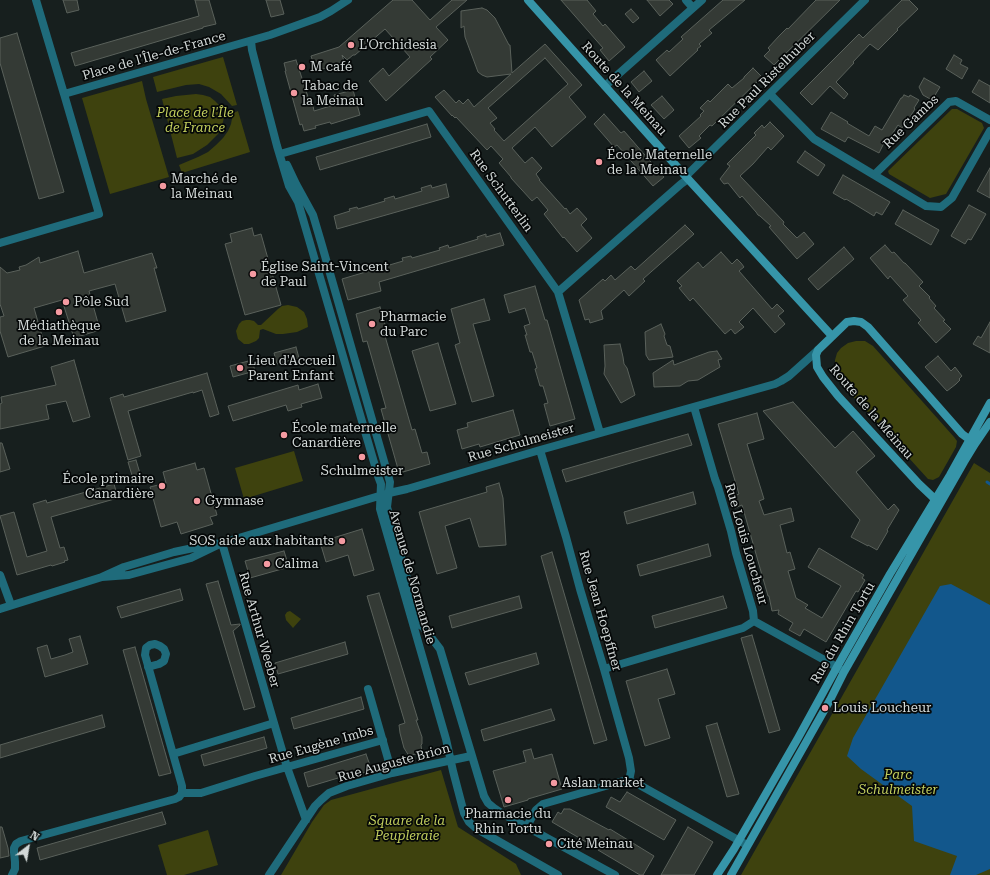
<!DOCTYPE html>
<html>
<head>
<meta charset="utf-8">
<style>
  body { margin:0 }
  #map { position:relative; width:990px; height:875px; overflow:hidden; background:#171f1e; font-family:"Roboto Serif",serif }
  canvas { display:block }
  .north { position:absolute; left:8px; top:827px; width:40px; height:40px; -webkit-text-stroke:3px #050808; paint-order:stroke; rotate:31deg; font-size:11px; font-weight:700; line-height:16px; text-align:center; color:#d3d9d8 }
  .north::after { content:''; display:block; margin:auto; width:14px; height:18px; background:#d3d9d8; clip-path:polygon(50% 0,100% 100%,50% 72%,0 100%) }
</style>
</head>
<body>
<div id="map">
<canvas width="990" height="875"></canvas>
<div class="north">N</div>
</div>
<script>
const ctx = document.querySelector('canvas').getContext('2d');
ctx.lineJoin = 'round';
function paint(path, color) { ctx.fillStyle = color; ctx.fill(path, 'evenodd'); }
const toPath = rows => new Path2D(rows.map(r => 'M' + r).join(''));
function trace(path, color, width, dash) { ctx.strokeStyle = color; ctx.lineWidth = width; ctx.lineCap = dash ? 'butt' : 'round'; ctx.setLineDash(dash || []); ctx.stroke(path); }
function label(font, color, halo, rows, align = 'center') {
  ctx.font = font + ' "Roboto Serif",serif'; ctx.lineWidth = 3.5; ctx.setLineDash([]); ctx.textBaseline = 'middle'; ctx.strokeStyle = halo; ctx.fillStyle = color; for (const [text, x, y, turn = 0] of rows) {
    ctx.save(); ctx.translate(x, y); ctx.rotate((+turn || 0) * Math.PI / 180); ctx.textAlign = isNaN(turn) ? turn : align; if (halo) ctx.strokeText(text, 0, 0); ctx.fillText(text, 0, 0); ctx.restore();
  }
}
paint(toPath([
  [223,57,237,105,232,106,221,94,209,87,199,84,186,85,157,92,153,77],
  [142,81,146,99,169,177,110,194,82,98],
  [196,94,203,95,210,97,215,101,220,106,223,112,224,117,223,122,218,134,207,145,193,154,177,158,162,99,176,96],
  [952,109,957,109,982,123,984,128,946,194,930,198,889,174,888,171],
  [238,111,250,152,182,173,179,165,198,157,208,152,216,145,223,138,228,131,231,124,233,113],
  [288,305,297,307,304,312,307,319,308,327,297,332,283,334,276,334,263,329,260,330,259,338,256,341,249,344,244,344,238,339,236,331,239,324,242,321,246,320,250,320,254,321,258,325,261,325,278,309,282,306],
  [856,341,865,341,873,346,954,437,957,441,956,447,939,477,933,480,928,479,838,380,835,370,835,360,837,353,841,348,848,343],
  [294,451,303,481,244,499,235,468],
  [974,463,990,473,990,875,741,875],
  [290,611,301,619,293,628,286,620,285,615,287,612],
  [441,770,458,827,516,864,521,875,281,875,312,822,324,805,331,800],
  [208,830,218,865,184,875,167,875,158,845]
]), '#3e420e');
paint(toPath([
  [951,584,990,605,990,869,976,875,950,875,957,856,914,841,912,806,861,769,847,756,853,738,940,586]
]), '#12578c');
trace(toPath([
  [987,482,990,484]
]), '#12578c', 3);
const building = toPath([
  [63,0,77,0,79,10,67,13,63,0],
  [195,0,209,0,216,24,203,27,203,28,75,66,71,53,199,16,195,0],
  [266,0,280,0,284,14,271,17,266,0],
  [393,0,412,0,430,20,452,0,467,0,436,27,448,40,430,57,432,59,386,101,369,81,383,68,389,76,410,57,385,29,355,55,353,55,347,60,342,55,344,61,339,63,340,64,316,71,311,56,339,47,393,0],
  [561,0,587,0,596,11,593,14,603,26,605,24,625,47,609,61,600,50,603,48,561,0],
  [647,0,669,0,673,4,660,16,647,0],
  [723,0,745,0,709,30,712,33,699,44,701,46,697,49,698,50,670,76,656,60,667,50,669,52,683,39,681,37,723,0],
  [816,0,840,0,774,65,764,56,770,50,768,48,779,36,787,28,788,29,816,0],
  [902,0,909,0,918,9,897,29,898,30,878,50,870,44,853,62,854,63,836,82,848,94,844,99,830,86,812,105,800,93,859,34,863,38,902,0],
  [482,8,487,10,495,18,509,45,510,45,512,73,545,44,582,85,569,97,586,117,561,139,552,147,535,127,512,148,525,163,532,157,542,168,536,174,540,180,539,180,565,209,566,208,570,214,577,208,587,219,581,225,592,238,577,252,564,237,563,238,544,214,548,210,537,197,532,201,511,178,511,177,499,163,503,159,491,146,487,150,456,117,455,118,452,115,452,116,435,97,444,90,456,103,459,100,463,104,468,99,474,107,511,74,487,77,482,75,478,72,465,37,464,26,461,28,461,11,482,8],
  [545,58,568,84,504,141,494,130,495,129,490,123,497,118,488,108,545,58],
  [631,9,639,18,633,23,625,14,631,9],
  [17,33,64,192,39,199,0,63,0,38,17,33],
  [954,55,962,60,960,64,968,68,962,79,946,69,954,55],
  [296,60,311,106,313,106,314,111,337,104,334,95,353,90,360,115,331,124,330,122,315,126,316,128,304,131,302,124,300,125,285,71,286,71,284,63,296,60],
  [753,68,762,77,712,126,710,125,699,136,701,138,689,148,679,136,701,116,700,115,704,111,700,108,708,100,710,102,728,84,732,88,744,78,744,77,753,68],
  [644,71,652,81,639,92,631,82,644,71],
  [924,78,940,87,932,100,923,95,919,87,924,78],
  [979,80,990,86,990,103,972,92,979,80],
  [904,95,909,97,910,95,919,100,914,108,915,109,906,123,905,122,902,128,898,125,887,142,885,141,879,153,848,137,845,142,821,129,831,112,848,122,847,123,869,136,875,126,882,130,901,98,902,98,904,95],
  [662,96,674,110,664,119,651,105,662,96],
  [604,114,621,133,624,131,664,177,653,186,617,145,614,147,594,124,604,114],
  [770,122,784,136,771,150,768,147,753,164,740,176,784,222,783,224,797,238,804,232,814,244,797,259,769,227,771,226,760,216,758,215,756,212,742,196,740,198,728,183,724,184,720,179,730,166,727,164,756,135,754,133,762,125,764,128,770,122],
  [427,124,431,137,320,170,316,157,427,124],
  [805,151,825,165,818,176,797,162,805,151],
  [990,168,990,198,977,191,990,168],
  [843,175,890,202,882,215,876,212,874,216,846,199,845,200,833,193,843,175],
  [446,184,449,197,337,229,334,216,350,211,349,209,357,207,358,209,385,201,384,199,394,196,395,199,422,191,421,188,431,185,432,188,446,184],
  [969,205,986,214,971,240,968,239,965,244,951,236,969,205],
  [903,210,939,230,931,245,895,224,903,210],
  [685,225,694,234,643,279,645,281,629,296,624,290,601,311,603,319,590,323,589,319,585,320,579,300,603,279,605,281,611,275,615,280,631,266,635,270,685,225],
  [252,228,254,236,261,234,281,305,245,315,225,244,232,242,230,234,252,228],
  [500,233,504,245,379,282,381,291,348,300,342,279,403,261,402,258,411,256,412,258,440,250,439,248,448,245,449,248,478,239,477,237,486,234,486,237,500,233],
  [885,245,892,253,894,252,904,263,905,263,923,282,919,286,930,297,929,298,936,306,934,308,945,320,943,321,951,329,936,343,918,323,921,320,903,300,908,296,890,276,888,279,870,258,885,245],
  [844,247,854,259,818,290,808,279,844,247],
  [78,251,84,273,152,253,157,268,154,268,166,311,126,322,115,284,89,291,100,330,74,338,62,300,34,308,45,346,8,357,0,331,0,317,4,316,0,304,0,267,7,273,20,270,19,267,26,265,39,257,40,263,78,251],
  [721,252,732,264,737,259,741,263,744,267,739,271,772,309,777,304,784,311,778,316,785,324,775,333,753,308,739,322,744,327,735,334,731,329,725,334,693,298,690,301,679,288,682,286,677,281,698,262,703,268,721,252],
  [535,286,545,320,547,320,575,419,550,426,544,404,548,403,543,386,540,386,535,369,537,368,532,352,530,352,525,335,527,335,524,326,530,324,525,308,509,313,504,295,535,286],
  [484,299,490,320,473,324,494,396,472,402,455,345,460,343,451,309,484,299],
  [380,307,388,335,385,336,412,430,415,429,422,453,427,452,430,464,403,472,398,469,381,409,386,408,367,341,363,342,356,314,380,307],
  [990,322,990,353,973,344,978,336,981,338,990,322],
  [661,324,665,334,664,336,667,345,670,346,673,357,649,360,646,355,645,332,661,324],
  [438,343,456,404,430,411,412,351,438,343],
  [620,344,623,357,624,364,627,368,635,395,621,403,604,374,605,366,604,345,620,344],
  [296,347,299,358,277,364,274,353,296,347],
  [717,351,722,359,718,360,720,367,698,380,688,381,680,386,654,387,653,373,673,360,674,365,709,352,717,351],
  [938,356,951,371,955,367,962,376,959,379,960,380,956,384,947,391,925,367,938,356],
  [74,360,90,417,73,422,66,401,46,405,49,419,0,429,0,404,2,403,1,397,56,385,51,367,74,360],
  [252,360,255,371,233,377,230,366,252,360],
  [207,373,219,414,210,417,202,390,193,393,193,392,128,411,141,456,128,460,110,398,123,394,124,397,207,373],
  [318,384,322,398,301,404,302,407,288,411,286,405,233,421,228,406,298,385,299,390,318,384],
  [793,402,835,448,853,431,875,456,856,472,888,510,894,504,899,510,887,530,888,531,877,550,868,545,868,546,851,537,860,520,763,411,793,402],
  [513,410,520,435,480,447,479,444,462,449,457,430,468,427,467,423,513,410],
  [757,413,764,439,747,444,764,499,759,501,764,515,791,508,794,521,780,525,787,553,790,552,795,569,788,571,796,598,808,605,805,608,822,618,841,586,808,567,819,548,864,575,862,578,865,580,858,592,856,591,826,642,804,629,800,636,789,630,793,623,778,614,779,610,772,611,769,596,768,596,742,505,735,508,732,497,739,494,718,424,757,413],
  [688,434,692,445,566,482,562,470,688,434],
  [0,443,2,443,10,469,0,472,0,443],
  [136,460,142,480,134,482,128,462,136,460],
  [195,463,197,470,204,468,217,515,210,517,213,524,181,534,177,522,161,527,150,487,166,483,163,472,195,463],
  [499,483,503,498,506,545,479,547,470,518,445,526,457,568,437,574,419,512,487,492,486,487,499,483],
  [114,484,118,498,51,517,60,548,64,547,68,560,64,561,65,562,52,566,51,565,17,575,0,516,14,512,27,557,47,551,33,504,46,500,47,503,114,484],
  [693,492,696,504,627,524,624,512,693,492],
  [362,529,374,570,354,576,348,555,326,562,320,542,362,529],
  [708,544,711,556,640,576,637,565,708,544],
  [284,551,289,567,250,578,245,561,284,551],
  [552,552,607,740,594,744,541,556,552,552],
  [218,581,231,625,240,624,240,625,233,631,255,707,244,710,206,584,218,581],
  [180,589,183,600,121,618,117,607,180,589],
  [379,593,418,720,416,720,422,737,422,744,421,745,422,752,409,756,404,748,400,733,399,725,405,723,367,596,379,593],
  [519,596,522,608,452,628,449,616,519,596],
  [723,596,727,608,655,628,652,616,723,596],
  [752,635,780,730,769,733,741,638,752,635],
  [80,636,88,664,45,677,37,648,47,645,51,659,65,655,73,652,69,639,80,636],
  [345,642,348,654,278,674,275,663,345,642],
  [135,647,171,773,159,776,123,650,135,647],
  [536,653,539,664,469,685,465,673,536,653],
  [667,669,675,694,658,699,670,738,645,746,626,681,667,669],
  [361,697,364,709,294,729,291,718,361,697],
  [551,709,555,720,484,741,481,730,551,709],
  [102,715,105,727,0,758,0,745,102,715],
  [717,723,739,794,727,797,706,726,717,723],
  [264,737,267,748,204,766,201,755,264,737],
  [531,749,534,759,552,754,562,789,528,799,528,800,504,807,493,771,526,762,523,751,531,749],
  [366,754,372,771,358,774,358,772,308,787,304,773,366,754],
  [627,792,676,820,664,840,606,807,611,797,620,802,627,792],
  [564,809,570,809,609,830,610,829,654,856,643,875,640,875,598,850,598,849,552,822,558,812,561,814,564,809],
  [162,812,166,824,40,860,37,848,162,812],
  [0,827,2,827,8,848,9,856,0,858,0,827],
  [688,827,713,842,694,875,661,875,688,827]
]);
paint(building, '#343a35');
trace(building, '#5a615b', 1);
trace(toPath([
  [36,0,64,94],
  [686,0,693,8],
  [251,41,252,50,277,146,289,186,298,202,378,476,381,484,380,509,446,739,453,771,464,813,469,822,477,829,558,875],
  [605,86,702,0],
  [770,94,814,139,926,206,941,207,952,198,990,131],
  [280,154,429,111,558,292,600,433],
  [287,165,296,184,313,215,321,242,390,482,387,507,416,610,419,624,424,628,440,649,484,796,488,803,494,808,503,814,615,875],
  [874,175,949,102,956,101,990,120],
  [686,176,865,0],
  [0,243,99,214,64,94,270,35,320,17,331,11,348,0],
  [558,292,681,184,688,179],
  [694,407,715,479,718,487,731,531,736,553,753,611,754,621,828,662,843,671],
  [540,450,566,537,580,589,604,669,629,758,631,771,629,781],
  [222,543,191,558,129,575,102,577,124,567,174,552,198,547,222,543,389,493,407,489,540,450,775,384,781,381,789,376,818,350],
  [222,543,274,723,287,767,306,820],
  [0,575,11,605],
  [0,609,102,577],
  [604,669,743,628,754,621],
  [368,689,392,773],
  [173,754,274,723],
  [182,793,201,793,255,776,383,740],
  [527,826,536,810,543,804,623,781,629,781,636,783,747,845],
  [12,875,15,869,15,862,14,852,14,848,16,844,21,841,175,799,179,797,182,793,182,786,145,655,146,648,150,645,155,644,160,646,164,649,166,654,164,661,159,664,148,667],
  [269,875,315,806,321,800,329,793,347,786,392,773,471,756]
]), '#1f6b7b', 8);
trace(toPath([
  [528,0,688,179,832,336],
  [938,502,919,484,838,396,823,377,817,367,816,355,818,350,847,322,854,321,861,322,868,327,962,434,973,442],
  [717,875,734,849,798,738,837,667,890,574,950,475,990,403],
  [731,875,830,700,844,672,964,462,975,444,990,422]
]), '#3695a9', 8);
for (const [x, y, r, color] of [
  [351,45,4,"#f49aa1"],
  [302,67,4,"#f49aa1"],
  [294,93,4,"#f49aa1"],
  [599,162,4,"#f49aa1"],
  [163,186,4,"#f49aa1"],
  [253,274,4,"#f49aa1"],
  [66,302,4,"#f49aa1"],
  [59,312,4,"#f49aa1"],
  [372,324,4,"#f49aa1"],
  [240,368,4,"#f49aa1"],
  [284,435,4,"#f49aa1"],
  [362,457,4,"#f49aa1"],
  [162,486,4,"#f49aa1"],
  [197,501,4,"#f49aa1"],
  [342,541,4,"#f49aa1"],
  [267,564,4,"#f49aa1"],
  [825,708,4,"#f49aa1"],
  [554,783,4,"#f49aa1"],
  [508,800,4,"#f49aa1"],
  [549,844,4,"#f49aa1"]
]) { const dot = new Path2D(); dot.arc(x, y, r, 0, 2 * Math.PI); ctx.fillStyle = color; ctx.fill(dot); trace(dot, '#050808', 1.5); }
label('13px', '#d3d9d8', '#050808', [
  ["L'Orchidesia",359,45],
  ["M café",310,67],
  ["Tabac de",302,86],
  ["la Meinau",302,101],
  ["École Maternelle",607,155],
  ["de la Meinau",607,170],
  ["Marché de",171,179],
  ["la Meinau",171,194],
  ["Église Saint-Vincent",261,267],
  ["de Paul",261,282],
  ["Pôle Sud",74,302],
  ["Pharmacie",380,317],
  ["du Parc",380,332],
  ["Médiathèque",59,326,"center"],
  ["de la Meinau",59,341,"center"],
  ["Lieu d'Accueil",248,361],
  ["Parent Enfant",248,376],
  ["École maternelle",292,428],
  ["Canardière",292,443],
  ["Schulmeister",362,471,"center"],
  ["École primaire",154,479,"right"],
  ["Canardière",154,494,"right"],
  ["Gymnase",205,501],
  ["SOS aide aux habitants",334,541,"right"],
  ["Calima",275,564],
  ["Louis Loucheur",833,708],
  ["Aslan market",562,783],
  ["Pharmacie du",508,814,"center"],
  ["Rhin Tortu",508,829,"center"],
  ["Cité Meinau",557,844]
], 'left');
label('13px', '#d3d9d8', '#050808', [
  ["Place de l'Île-de-France",154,56,-16],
  ["Rue Paul Ristelhuber",767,80,-45],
  ["Route de la Meinau",624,89,48],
  ["Rue Gambs",911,122,-44],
  ["Rue Schutterlin",501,191,54],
  ["Route de la Meinau",871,412,49],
  ["Rue Schulmeister",521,443,-16],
  ["Rue Louis Loucheur",746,544,74],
  ["Avenue de Normandie",412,577,74],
  ["Rue Jean Hoepffner",600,611,74],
  ["Rue Arthur Weeber",259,630,74],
  ["Rue du Rhin Tortu",843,633,-60],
  ["Rue Eugène Imbs",321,745,-16],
  ["Rue Auguste Brion",394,763,-15]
]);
label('italic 13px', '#c2ce5d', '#050808', [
  ["Place de l'Île",195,113],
  ["de France",195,128],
  ["Parc",898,775],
  ["Schulmeister",898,790],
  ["Square de la",407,821],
  ["Peupleraie",407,836]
]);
</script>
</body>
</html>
